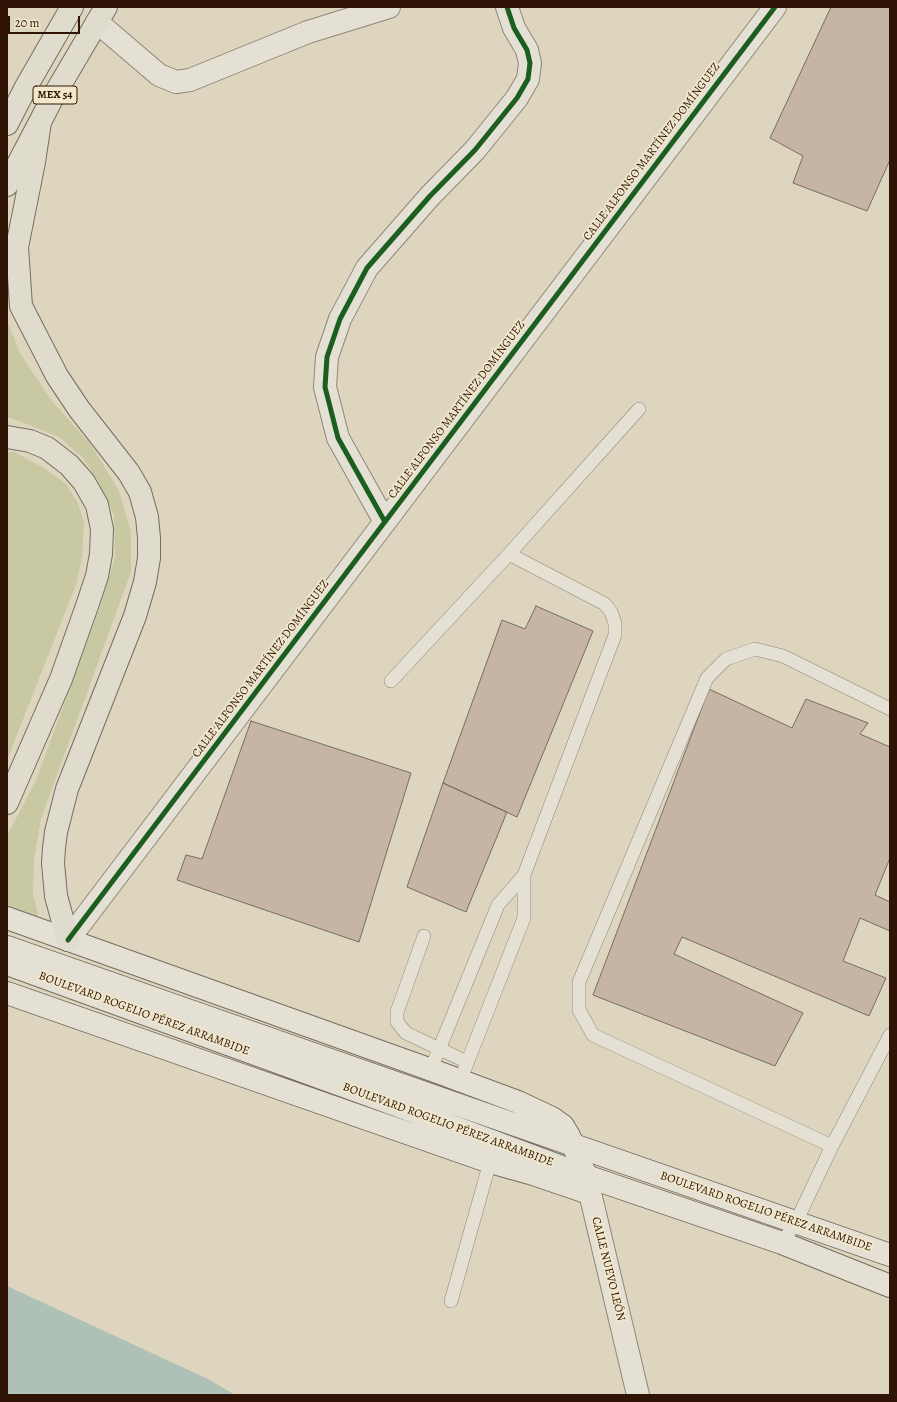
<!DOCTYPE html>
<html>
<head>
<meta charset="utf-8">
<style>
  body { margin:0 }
  #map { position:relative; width:897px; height:1402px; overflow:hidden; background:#ddd5bd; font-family:Alegreya,serif }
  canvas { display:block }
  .frame { position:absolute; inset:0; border:8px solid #2f1406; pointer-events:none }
  .scale { position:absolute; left:8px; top:16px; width:72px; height:18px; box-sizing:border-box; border:2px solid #2f1406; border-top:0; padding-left:5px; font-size:12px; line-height:14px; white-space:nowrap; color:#2f1406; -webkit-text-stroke:3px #f1e8cc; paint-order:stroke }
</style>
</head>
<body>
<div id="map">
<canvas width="897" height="1402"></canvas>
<div class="frame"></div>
<div class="scale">20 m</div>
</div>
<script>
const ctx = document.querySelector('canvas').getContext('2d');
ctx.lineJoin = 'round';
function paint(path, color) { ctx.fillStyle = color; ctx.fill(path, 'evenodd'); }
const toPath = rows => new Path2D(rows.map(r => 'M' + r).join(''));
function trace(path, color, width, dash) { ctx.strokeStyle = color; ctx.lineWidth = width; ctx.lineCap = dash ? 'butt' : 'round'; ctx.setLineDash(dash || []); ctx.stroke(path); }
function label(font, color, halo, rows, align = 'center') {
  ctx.font = font + ' Alegreya,serif'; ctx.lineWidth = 3.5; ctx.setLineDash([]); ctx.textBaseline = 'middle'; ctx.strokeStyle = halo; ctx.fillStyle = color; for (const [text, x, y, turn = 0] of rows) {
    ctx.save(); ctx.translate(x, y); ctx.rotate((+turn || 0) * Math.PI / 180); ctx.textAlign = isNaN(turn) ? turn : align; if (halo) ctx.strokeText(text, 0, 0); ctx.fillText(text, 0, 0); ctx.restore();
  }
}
paint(toPath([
  [7,321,19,351,35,376,52,401,91,445,119,491,131,532,131,572,41,819,34,859,33,894,40,922,7,909,7,836,36,780,100,607,115,557,114,515,99,483,83,458,59,437,11,418,7,418],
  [7,452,14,452,42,467,65,483,78,503,84,522,82,558,76,585,7,760]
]), '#c8c9a2');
paint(toPath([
  [7,1286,210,1380,235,1395,7,1395]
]), '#afc1b7');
const building = toPath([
  [831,7,890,7,890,160,867,211,793,183,803,156,770,138,831,7],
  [536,606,593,631,517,817,443,783,502,620,525,629,536,606],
  [709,689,792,728,806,699,868,723,860,734,890,747,890,858,875,895,890,902,890,931,860,918,843,961,886,978,869,1016,682,937,674,954,803,1013,775,1066,593,995,709,689],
  [251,721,411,773,359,942,177,880,186,855,202,859,251,721],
  [443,783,507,812,466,912,407,887,443,783]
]);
paint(building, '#c6b5a5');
trace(building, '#766d60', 1);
const lane = toPath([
  [391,681,509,554,639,409],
  [424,936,397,1012,397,1022,406,1033,467,1062],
  [431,1069,498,905,524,875,615,635,615,623,611,612,605,604,509,554],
  [460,1081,524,918,524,875],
  [832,1146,593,1035,579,1010,579,982,707,678,726,659,755,649,783,656,890,709],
  [782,1243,796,1222,832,1146,890,1035],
  [451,1301,490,1162]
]);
const street = toPath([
  [97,22,159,75,176,82,190,80,308,32,389,7],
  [385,522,338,438,325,387,327,357,340,319,367,268,430,196,475,150,517,98,528,79,530,63,527,50,514,28,507,7],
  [68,940,775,7],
  [573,1145,586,1176,638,1395]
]);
const secondary = toPath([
  [7,918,440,1073,518,1102,552,1118,563,1126,569,1136,573,1145],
  [7,947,536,1132,890,1255],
  [7,964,382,1100,586,1176,782,1243,890,1286],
  [7,993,490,1162,533,1174,589,1193]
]);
const primary = toPath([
  [40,122,34,162,17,247,21,306,57,376,79,409,129,473,140,492,147,517,149,538,149,558,145,582,135,616,67,789,56,832,54,848,53,863,56,896,68,940],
  [7,124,26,87,72,7],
  [7,185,53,97,106,7],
  [7,437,30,441,47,448,69,465,84,482,97,505,102,529,101,554,97,576,87,606,61,679,7,803]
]);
trace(lane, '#8f8778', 14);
trace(street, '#8f8778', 24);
trace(secondary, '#766d60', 24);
trace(primary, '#766d60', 24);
trace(lane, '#e4e0d4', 13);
trace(street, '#e4e0d4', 22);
trace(secondary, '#e4e0d4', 22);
trace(primary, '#dfdbcd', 22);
trace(toPath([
  [385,522,338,438,325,387,327,357,340,319,367,268,430,196,475,150,517,98,528,79,530,63,527,50,514,28,507,7],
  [68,940,775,7]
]), '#1b5e20', 5);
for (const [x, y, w] of [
  [55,95,44]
]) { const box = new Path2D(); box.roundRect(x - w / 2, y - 9, w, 18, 3); ctx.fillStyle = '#f1e8cc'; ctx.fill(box); trace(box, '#2f1406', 1); }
label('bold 11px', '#2f1406', null, [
  ["MEX 54",55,95]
]);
label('12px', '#2f1406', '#f1e8cc', [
  ["CALLE ALFONSO MARTÍNEZ DOMÍNGUEZ",652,152,-53],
  ["CALLE ALFONSO MARTÍNEZ DOMÍNGUEZ",457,410,-53],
  ["CALLE ALFONSO MARTÍNEZ DOMÍNGUEZ",261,669,-53],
  ["BOULEVARD ROGELIO PÉREZ ARRAMBIDE",144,1014,20],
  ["BOULEVARD ROGELIO PÉREZ ARRAMBIDE",448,1125,20],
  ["BOULEVARD ROGELIO PÉREZ ARRAMBIDE",766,1212,19],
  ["CALLE NUEVO LEÓN",608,1269,76]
]);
</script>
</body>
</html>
